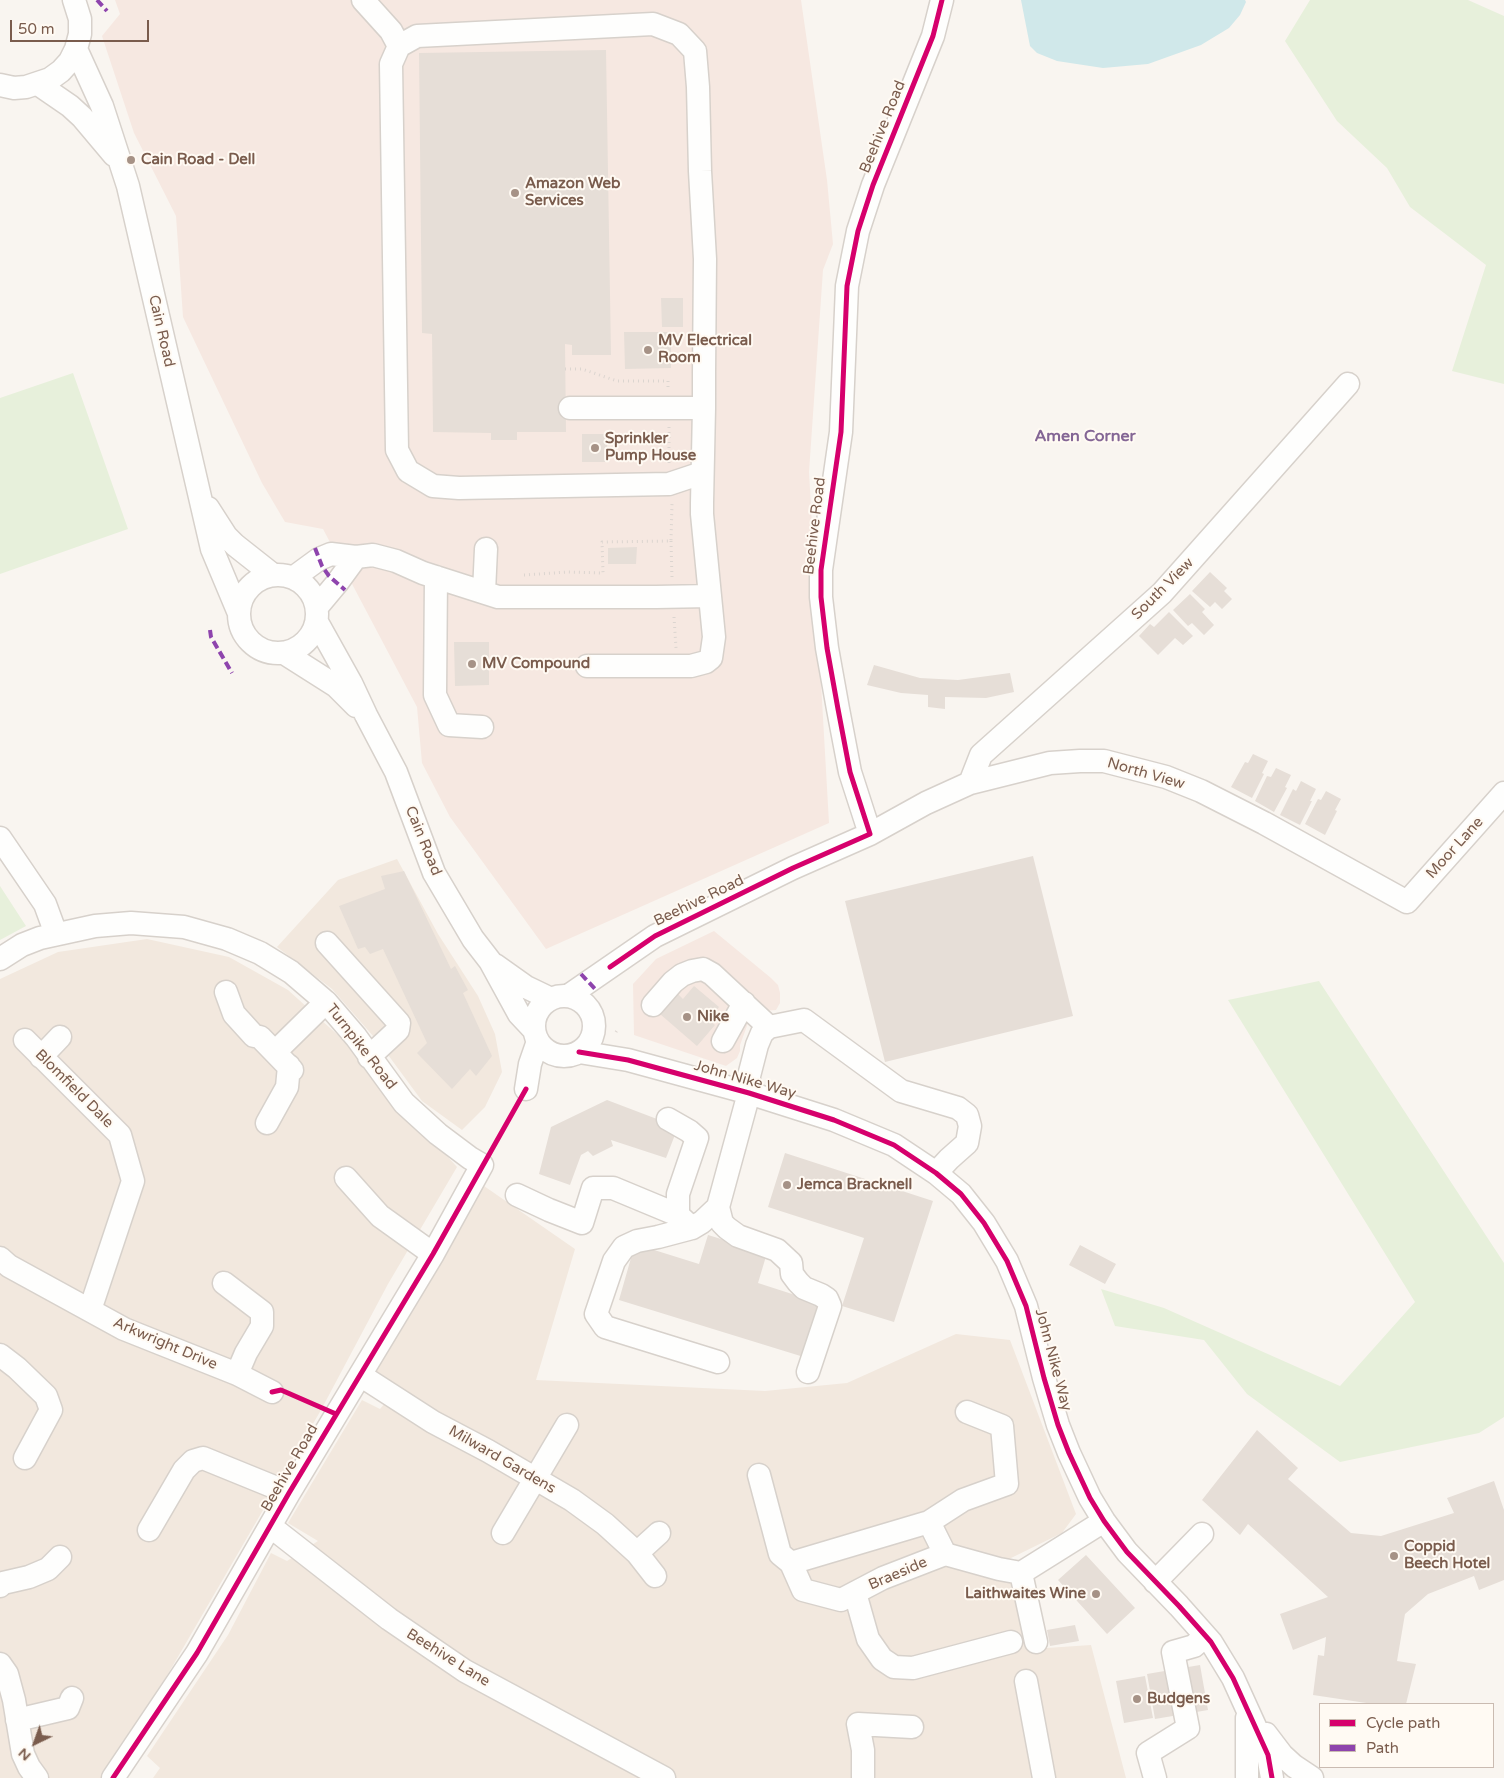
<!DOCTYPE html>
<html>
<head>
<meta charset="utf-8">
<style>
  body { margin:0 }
  #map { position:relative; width:1504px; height:1778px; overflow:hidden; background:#f9f5f0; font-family:"Varela Round",sans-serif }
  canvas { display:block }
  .legend { position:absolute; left:1319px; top:1703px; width:175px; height:65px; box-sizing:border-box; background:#fffaf3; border:1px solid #cabbb1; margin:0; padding:6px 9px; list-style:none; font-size:15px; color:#7a5c4d }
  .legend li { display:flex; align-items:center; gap:10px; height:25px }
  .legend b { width:25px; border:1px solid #cabbb1 }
  .north { position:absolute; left:10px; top:1718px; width:50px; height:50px; -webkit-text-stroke:4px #fffaf3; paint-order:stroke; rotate:222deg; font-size:14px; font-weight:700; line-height:20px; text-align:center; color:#7a5c4d }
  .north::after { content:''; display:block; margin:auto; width:18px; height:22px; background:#7a5c4d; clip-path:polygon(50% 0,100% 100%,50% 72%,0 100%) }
  .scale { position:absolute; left:10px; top:20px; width:139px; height:22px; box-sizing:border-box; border:2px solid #7a5c4d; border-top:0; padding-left:6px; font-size:15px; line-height:18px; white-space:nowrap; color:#7a5c4d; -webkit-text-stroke:4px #fffaf3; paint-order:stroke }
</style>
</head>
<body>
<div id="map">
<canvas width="1504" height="1778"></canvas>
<ul class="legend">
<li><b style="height:6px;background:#d6006c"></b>Cycle path</li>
<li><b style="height:6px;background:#8e44ad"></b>Path</li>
</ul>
<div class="north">N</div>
<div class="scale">50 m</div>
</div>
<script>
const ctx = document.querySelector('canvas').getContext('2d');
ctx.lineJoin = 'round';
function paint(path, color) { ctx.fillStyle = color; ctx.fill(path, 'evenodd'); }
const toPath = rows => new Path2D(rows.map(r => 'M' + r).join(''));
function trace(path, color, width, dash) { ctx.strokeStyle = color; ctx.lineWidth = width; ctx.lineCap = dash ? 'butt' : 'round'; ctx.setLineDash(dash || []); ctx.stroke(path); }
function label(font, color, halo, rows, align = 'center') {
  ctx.font = font + ' "Varela Round",sans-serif'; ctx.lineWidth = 4; ctx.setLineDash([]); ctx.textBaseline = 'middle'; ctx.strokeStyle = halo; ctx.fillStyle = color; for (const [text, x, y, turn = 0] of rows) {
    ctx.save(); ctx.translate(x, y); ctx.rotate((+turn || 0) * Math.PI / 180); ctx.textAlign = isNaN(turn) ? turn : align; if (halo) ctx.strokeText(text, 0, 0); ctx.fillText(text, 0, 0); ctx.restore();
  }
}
paint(toPath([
  [397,859,438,934,478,996,495,1034,502,1072,485,1107,462,1130,422,1101,380,1044,332,989,277,947,338,880],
  [147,939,229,957,288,990,340,1037,457,1167,388,1284,321,1410,208,1605,125,1748,103,1778,0,1778,0,979,58,952],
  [484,1186,575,1249,536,1380,765,1391,847,1383,956,1334,1010,1340,1076,1514,1062,1533,1009,1559,1032,1649,1091,1645,1126,1778,153,1778,160,1768,147,1756,228,1635,271,1553,287,1561,318,1541,288,1523,362,1400,380,1409,395,1391,375,1372]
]), '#f2e8de');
paint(toPath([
  [115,0,801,0,827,180,833,244,823,270,809,472,829,823,546,949,450,817,422,763,417,707,323,529,285,522,262,483,183,317,176,216,134,133,102,36,120,14],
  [714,931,771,978,778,985,780,993,780,1003,776,1010,752,1012,740,1045,740,1051,737,1058,726,1066,634,1035,633,984,656,959]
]), '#f6e8e1');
paint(toPath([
  [1310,0,1468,0,1504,16,1504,384,1452,371,1486,265,1410,207,1387,168,1337,121,1285,41],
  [73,373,128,529,0,574,0,398],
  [0,886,26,926,0,940],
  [1319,981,1504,1263,1504,1417,1479,1433,1340,1462,1247,1394,1204,1340,1115,1326,1101,1289,1164,1308,1340,1386,1415,1302,1228,1000]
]), '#e7f0db');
paint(toPath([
  [1021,0,1245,0,1246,2,1240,15,1229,28,1201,45,1148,64,1103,68,1057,61,1037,53,1030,46]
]), '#d0e8ea');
paint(toPath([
  [606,50,611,355,572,355,572,345,565,344,566,432,517,432,517,440,491,440,491,433,433,432,432,334,422,333,419,53],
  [661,298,683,298,683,327,662,327],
  [624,332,671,332,671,368,625,369],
  [582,434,607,434,607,462,582,462],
  [637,547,636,564,608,564,608,548],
  [1210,572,1227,588,1224,591,1232,599,1222,609,1215,602,1210,607,1192,591],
  [1190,594,1205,609,1202,612,1214,625,1204,635,1192,623,1188,626,1173,610],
  [1169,612,1193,636,1183,645,1175,638,1158,655,1139,636,1150,624,1154,627],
  [454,642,489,642,489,685,455,686],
  [874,665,920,678,958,680,1010,673,1014,692,986,698,945,697,945,709,928,707,928,695,901,693,867,685],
  [1253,754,1268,761,1262,773,1264,774,1252,798,1231,787,1245,762,1248,763],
  [1276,768,1291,775,1285,787,1287,788,1274,812,1255,801,1267,776,1271,777],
  [1301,781,1316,789,1310,801,1312,801,1300,825,1280,815,1293,789,1296,791],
  [1326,791,1341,799,1335,810,1337,811,1325,835,1305,824,1318,799,1321,800],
  [1033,856,1073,1016,885,1062,845,901],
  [404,871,451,969,455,966,468,990,463,993,492,1056,476,1076,470,1069,452,1089,417,1053,427,1043,383,949,370,954,365,947,358,949,339,906,385,889,381,876],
  [694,986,719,1007,708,1020,715,1025,697,1046,660,1014,678,994,683,999],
  [607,1100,678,1127,666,1158,611,1140,613,1146,593,1156,588,1151,581,1155,570,1185,539,1174,551,1127],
  [785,1153,933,1201,894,1322,842,1306,864,1238,768,1207],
  [708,1235,767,1253,758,1283,823,1304,807,1358,619,1300,635,1244,699,1264],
  [1080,1245,1116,1264,1105,1284,1069,1265],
  [1257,1430,1298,1468,1288,1479,1351,1533,1381,1536,1454,1513,1447,1498,1494,1481,1504,1510,1504,1580,1479,1590,1474,1576,1428,1594,1405,1614,1397,1661,1416,1664,1406,1704,1373,1704,1313,1695,1318,1655,1324,1656,1326,1637,1293,1650,1280,1614,1328,1597,1248,1524,1240,1535,1202,1500],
  [1086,1555,1135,1608,1107,1634,1058,1580],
  [1075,1625,1079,1641,1050,1646,1047,1630],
  [1200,1665,1208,1710,1155,1719,1147,1674],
  [1145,1676,1153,1718,1124,1723,1116,1681]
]), '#e6ded7');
const minor = toPath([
  [363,0,391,31,399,46],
  [76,49,102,106,128,186,212,549,238,611],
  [38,84,70,106,82,117,114,155],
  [0,85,14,88,26,87,50,79,61,71,70,61,76,49,80,34,80,19,74,0],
  [570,408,704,408],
  [208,508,226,536,235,545,273,575],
  '239 614a39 39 0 1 1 78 0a39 39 0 1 1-78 0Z',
  [436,577,435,695,449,725,482,727],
  [293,578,319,559,331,554,356,557,373,555,396,561,423,573,498,597,656,597,710,596],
  [484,592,486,549],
  [317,607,337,583,356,557],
  [317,622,351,683,366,715,396,772,434,873,473,939,490,961,519,1014,534,1030],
  [284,653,336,686,356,706],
  [587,666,691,666,706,662,711,658,714,637,702,514,702,503,704,408,704,373,705,259,700,171,698,87,695,51,679,34,653,24,417,36,399,46,391,64,397,450,408,471,433,486,459,488,669,484,702,473],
  [970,783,981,755,1162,593,1348,384],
  [870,834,850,772,838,709,827,648,821,597,821,570,841,432,847,286,858,231,873,185,933,36,942,0],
  [0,838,45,904,56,934],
  [327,943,399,1023,398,1030,369,1057],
  [0,959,22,945,40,938,95,926,131,923,184,927,227,939,260,953,291,972,326,1002,356,1037,404,1103,438,1134,470,1158,482,1165,433,1254,289,1493,197,1653,113,1778],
  [495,965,526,987,551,999],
  [226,992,234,1014,254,1036,260,1037,292,1070],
  '534 1026a30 30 0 1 1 60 0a30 30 0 1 1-60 0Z',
  [568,996,655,936,793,868,870,834,926,803,970,783,1050,763,1080,761,1104,761,1166,777,1201,791,1264,823,1407,902,1504,793],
  [653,1005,673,982,682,975,692,971,703,969,712,974,769,1027],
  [25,1040,120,1135,133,1181,90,1310],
  [723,1041,744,1003],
  [275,1052,326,1002],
  [579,1052,628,1060,749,1093,834,1120,894,1145,936,1173,961,1194,984,1223,1007,1261,1026,1306,1044,1378,1058,1425,1069,1453,1090,1498,1104,1521,1127,1552,1179,1606,1211,1642,1233,1678,1268,1755,1272,1778],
  [41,1057,60,1037],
  [526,1089,530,1064,538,1041],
  [668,1119,689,1131,697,1138,678,1194,678,1215],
  [267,1123,287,1087,289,1066],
  [346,1178,380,1216,433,1254],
  [517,1195,549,1210,582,1223,593,1188,613,1188,678,1215,692,1228],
  [718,1207,702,1222,692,1228,658,1237,637,1241,624,1247,614,1261,596,1314,605,1327,718,1362],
  [0,1258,9,1266,124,1329,237,1374,272,1392],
  [224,1283,262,1312,262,1326,246,1353,237,1374],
  [0,1355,17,1368,46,1396,51,1410,25,1458],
  [808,1372,830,1306,827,1299,821,1295,804,1288,798,1282,792,1274,791,1263,777,1250,738,1236,727,1228,722,1223,718,1207,749,1093,749,1076,757,1045,762,1033,769,1027,804,1020,901,1091,958,1108,967,1115,970,1126,967,1143,949,1159,936,1173],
  [360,1375,433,1422,488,1451,572,1500,605,1524,637,1553,655,1576],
  [759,1475,780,1554,791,1563,803,1590,841,1600,883,1578,945,1554,999,1569,1021,1573,1104,1521],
  [929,1522,963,1500,1007,1484,1002,1426,967,1412],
  [270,1526,389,1619,465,1671,664,1778],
  [149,1530,184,1470,193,1461,203,1458,289,1493],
  [503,1533,567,1425],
  [637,1553,659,1533],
  [791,1563,929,1522,945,1554],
  [1021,1573,1036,1642],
  [1155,1582,1202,1534],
  [0,1586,3,1583,29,1577,48,1569,60,1557],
  [855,1593,868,1639,882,1659,894,1667,913,1668,1011,1642],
  [0,1664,7,1674,14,1700,23,1754,29,1767,37,1778],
  [1026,1681,1044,1778],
  [1247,1718,1247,1778],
  [17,1720,68,1708,72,1698],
  [1266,1734,1282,1755,1294,1766,1312,1778],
  [863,1778,863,1750,858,1724,912,1727],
  [1155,1778,1148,1753,1188,1728,1173,1652,1194,1646,1205,1636]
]);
trace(minor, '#d7d1cb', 25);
trace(toPath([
  [565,369,582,369,617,381,668,381,668,388],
  [669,427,669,463],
  [671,541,672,578],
  [524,575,568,572,603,573,602,542,671,541,672,504],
  [674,617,676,648],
  [616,1032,618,1029]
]), '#dcd5d0', 3, [1, 4]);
trace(minor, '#fefefd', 22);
trace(toPath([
  [97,0,107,11],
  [315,548,322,566,329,576,345,590],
  [210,630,211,637,232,673],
  [581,974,597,991]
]), '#8e44ad', 4, [8, 4]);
trace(toPath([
  [610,967,655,936,793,868,870,834,850,772,838,709,827,648,821,597,821,570,841,432,847,286,858,231,873,185,933,36,942,0],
  [579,1052,628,1060,749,1093,834,1120,894,1145,936,1173,961,1194,984,1223,1007,1261,1026,1306,1044,1378,1058,1425,1069,1453,1090,1498,1104,1521,1127,1552,1179,1606,1211,1642,1233,1678,1268,1755,1272,1778],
  [272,1392,281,1390,336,1414],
  [113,1778,197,1653,289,1493,433,1254,526,1089]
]), '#d6006c', 5);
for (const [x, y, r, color] of [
  [131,160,5,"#a69286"],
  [515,193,5,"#a69286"],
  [648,350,5,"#a69286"],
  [595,448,5,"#a69286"],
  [472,664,5,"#a69286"],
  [687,1017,5,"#a69286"],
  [787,1185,5,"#a69286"],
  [1394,1556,5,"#a69286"],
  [1096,1594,5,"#a69286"],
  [1137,1699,5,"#a69286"]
]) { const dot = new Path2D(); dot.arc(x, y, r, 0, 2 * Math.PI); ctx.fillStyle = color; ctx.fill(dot); trace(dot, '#fffaf3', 2); }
label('15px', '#7a5c4d', '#fffaf3', [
  ["Beehive Road",883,127,-68],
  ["Cain Road",161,331,77],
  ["Beehive Road",815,526,-83],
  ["South View",1163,589,-45],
  ["North View",1146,774,16],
  ["Cain Road",423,841,68],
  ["Moor Lane",1455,848,-48],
  ["Beehive Road",699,901,-26],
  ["Turnpike Road",361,1047,52],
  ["John Nike Way",745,1080,16],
  ["Blomfield Dale",74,1089,45],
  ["Arkwright Drive",165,1344,23],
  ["John Nike Way",1053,1360,75],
  ["Milward Gardens",502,1460,30],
  ["Beehive Road",290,1468,-60],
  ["Braeside",898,1574,-23],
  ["Beehive Lane",448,1658,32]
]);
label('bold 15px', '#7a5c4d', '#fffaf3', [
  ["Cain Road - Dell",141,160],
  ["Amazon Web",525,184],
  ["Services",525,201],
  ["MV Electrical",658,341],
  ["Room",658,358],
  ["Sprinkler",605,439],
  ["Pump House",605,456],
  ["MV Compound",482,664],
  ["Nike",697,1017],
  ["Jemca Bracknell",797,1185],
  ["Coppid",1404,1547],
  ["Beech Hotel",1404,1564],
  ["Laithwaites Wine",1086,1594,"right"],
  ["Budgens",1147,1699]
], 'left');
label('bold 16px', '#846695', '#fffaf3', [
  ["Amen Corner",1085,437]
]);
</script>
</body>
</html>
